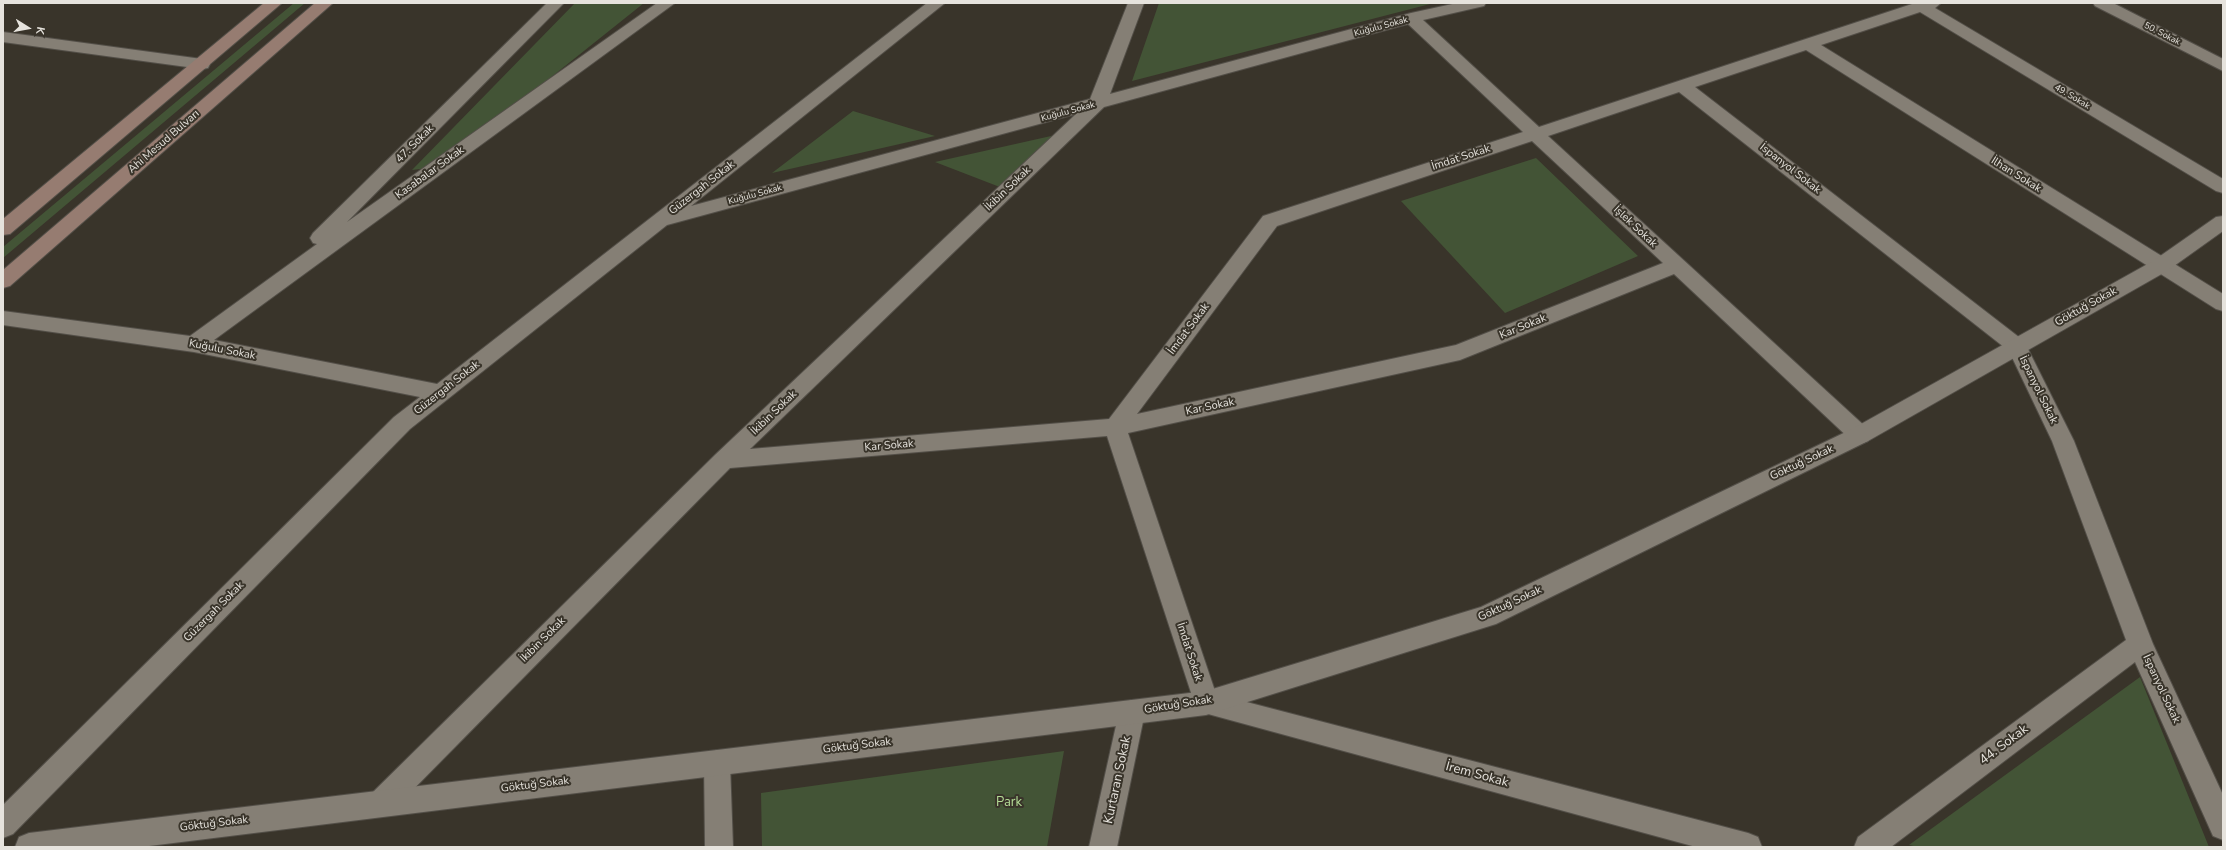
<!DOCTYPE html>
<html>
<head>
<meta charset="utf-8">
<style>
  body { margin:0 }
  #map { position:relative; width:2226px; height:850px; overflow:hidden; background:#39342a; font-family:"Nunito Sans",sans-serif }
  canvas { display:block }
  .frame { position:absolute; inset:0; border:4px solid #e6e3dd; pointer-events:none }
  .north { position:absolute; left:8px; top:8px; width:40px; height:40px; -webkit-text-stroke:3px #39342a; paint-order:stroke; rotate:101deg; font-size:11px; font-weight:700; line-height:16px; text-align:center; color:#e6e3dd }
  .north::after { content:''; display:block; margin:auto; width:14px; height:18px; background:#e6e3dd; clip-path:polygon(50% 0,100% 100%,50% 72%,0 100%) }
</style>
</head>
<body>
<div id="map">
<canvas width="2226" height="850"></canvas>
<div class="frame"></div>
<div class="north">K</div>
</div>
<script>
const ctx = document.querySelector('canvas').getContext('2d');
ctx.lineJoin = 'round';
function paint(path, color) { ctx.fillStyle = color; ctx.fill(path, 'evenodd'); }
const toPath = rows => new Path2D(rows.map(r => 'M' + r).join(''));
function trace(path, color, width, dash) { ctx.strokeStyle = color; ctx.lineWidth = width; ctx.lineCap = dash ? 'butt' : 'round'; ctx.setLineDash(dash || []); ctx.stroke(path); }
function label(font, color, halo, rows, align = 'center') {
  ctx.font = font + ' "Nunito Sans",sans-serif'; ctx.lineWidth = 4; ctx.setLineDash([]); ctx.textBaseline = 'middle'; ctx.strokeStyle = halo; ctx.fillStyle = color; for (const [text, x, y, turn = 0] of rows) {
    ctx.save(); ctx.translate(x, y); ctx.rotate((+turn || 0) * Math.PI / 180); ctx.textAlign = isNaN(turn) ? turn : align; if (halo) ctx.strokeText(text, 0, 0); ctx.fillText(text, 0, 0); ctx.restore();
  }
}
paint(toPath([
  [294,3,305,3,3,258,3,247],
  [575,3,644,3,520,102,428,168,412,170],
  [1159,3,1434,3,1132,81],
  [853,111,935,136,772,173],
  [1060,134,1005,189,935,162],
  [1536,158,1638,256,1505,313,1401,201],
  [2140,677,2209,847,1918,847,1909,845],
  [1064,751,1047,847,762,847,761,793]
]), '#435436');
const minor = toPath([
  [547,3,564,3,347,222,657,3,675,3,214,340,437,384,927,3,945,3,691,206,1090,99,1128,3,1144,3,1110,94,1411,13,1457,3,1486,3,1484,6,1423,20,1539,127,1915,3,1941,3,1935,8,2223,179,2223,193,2216,191,1920,12,1821,45,2223,294,2223,311,2216,309,1806,50,1695,87,2024,341,2074,441,2153,644,2223,795,2223,840,2213,836,2135,662,1891,847,1854,847,1858,837,2126,640,2052,441,2009,351,1679,92,1548,136,1868,429,1871,435,1868,441,1860,444,1852,441,1674,274,1460,360,1128,433,1216,694,1748,833,1758,837,1762,847,1696,847,1197,711,1107,436,730,468,390,813,380,817,370,813,366,804,370,795,716,454,1076,114,667,225,410,429,13,834,3,838,3,805,394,417,420,397,194,352,3,325,3,311,190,336,317,244,313,243,310,238,313,233,547,3],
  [1408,24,1523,132,1263,216,1109,419,750,449,1104,107,1408,24],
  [1532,141,1663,263,1456,345,1137,414,1277,226,1532,141],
  [2093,3,2113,3,2223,59,2223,71,2095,6,2093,3],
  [3,32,202,59,208,60,210,64,208,68,202,69,3,42,3,32],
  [1132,700,1141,703,1145,712,1117,847,1089,847,1119,712,1123,703,1132,700],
  [717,750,726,754,730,763,733,847,705,847,704,763,708,754,717,750]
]);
const tertiary = toPath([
  [2223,216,2223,231,2167,271,1868,441,1496,624,1206,715,141,847,15,847,19,837,29,833,1206,691,1481,607,1852,429,2153,261,2216,217,2223,216]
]);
const secondary = toPath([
  [264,3,282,3,10,234,3,235,3,219,264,3],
  [315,3,333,3,10,286,3,288,3,270,315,3]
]);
trace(minor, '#534f48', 2);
trace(tertiary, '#534f48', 2);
trace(secondary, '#534f48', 2);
paint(minor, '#857f75');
paint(tertiary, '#857f75');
paint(secondary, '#967c71');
label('9px', '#e6e3dd', '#39342a', [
  ["Kuğulu Sokak",1381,27,-15],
  ["50. Sokak",2162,34,27],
  ["49. Sokak",2072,97,31],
  ["Kuğulu Sokak",1068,112,-15],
  ["Kuğulu Sokak",755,195,-15]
]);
label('11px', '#e6e3dd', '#39342a', [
  ["Ahi Mesud Bulvarı",164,142,-41],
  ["47. Sokak",415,144,-45],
  ["İmdat Sokak",1461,158,-18],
  ["İspanyol Sokak",1790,169,38],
  ["Kasabalar Sokak",430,173,-36],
  ["İlhan Sokak",2016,175,32],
  ["Güzergah Sokak",702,188,-38],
  ["İkibin Sokak",1008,189,-44],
  ["İşlek Sokak",1635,227,43],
  ["Göktuğ Sokak",2086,307,-29],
  ["Kar Sokak",1523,327,-22],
  ["İmdat Sokak",1189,329,-53],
  ["Kuğulu Sokak",222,350,11],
  ["Güzergah Sokak",447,388,-38],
  ["İspanyol Sokak",2038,390,64],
  ["Kar Sokak",1210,407,-12],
  ["İkibin Sokak",774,413,-44],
  ["Kar Sokak",889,446,-5],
  ["Göktuğ Sokak",1802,463,-25],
  ["Göktuğ Sokak",1510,604,-25],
  ["Güzergah Sokak",214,612,-45],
  ["İkibin Sokak",543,640,-45],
  ["İmdat Sokak",1189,652,72],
  ["İspanyol Sokak",2161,689,65],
  ["Göktuğ Sokak",1178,705,-9],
  ["Göktuğ Sokak",857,746,-7],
  ["Göktuğ Sokak",535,785,-7],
  ["Göktuğ Sokak",214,824,-7]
]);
label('13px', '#e6e3dd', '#39342a', [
  ["44. Sokak",2004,745,-37],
  ["İrem Sokak",1477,775,15],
  ["Kurtaran Sokak",1118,780,-78]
]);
label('13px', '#b3db95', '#39342a', [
  ["Park",1009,803]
]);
</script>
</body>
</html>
